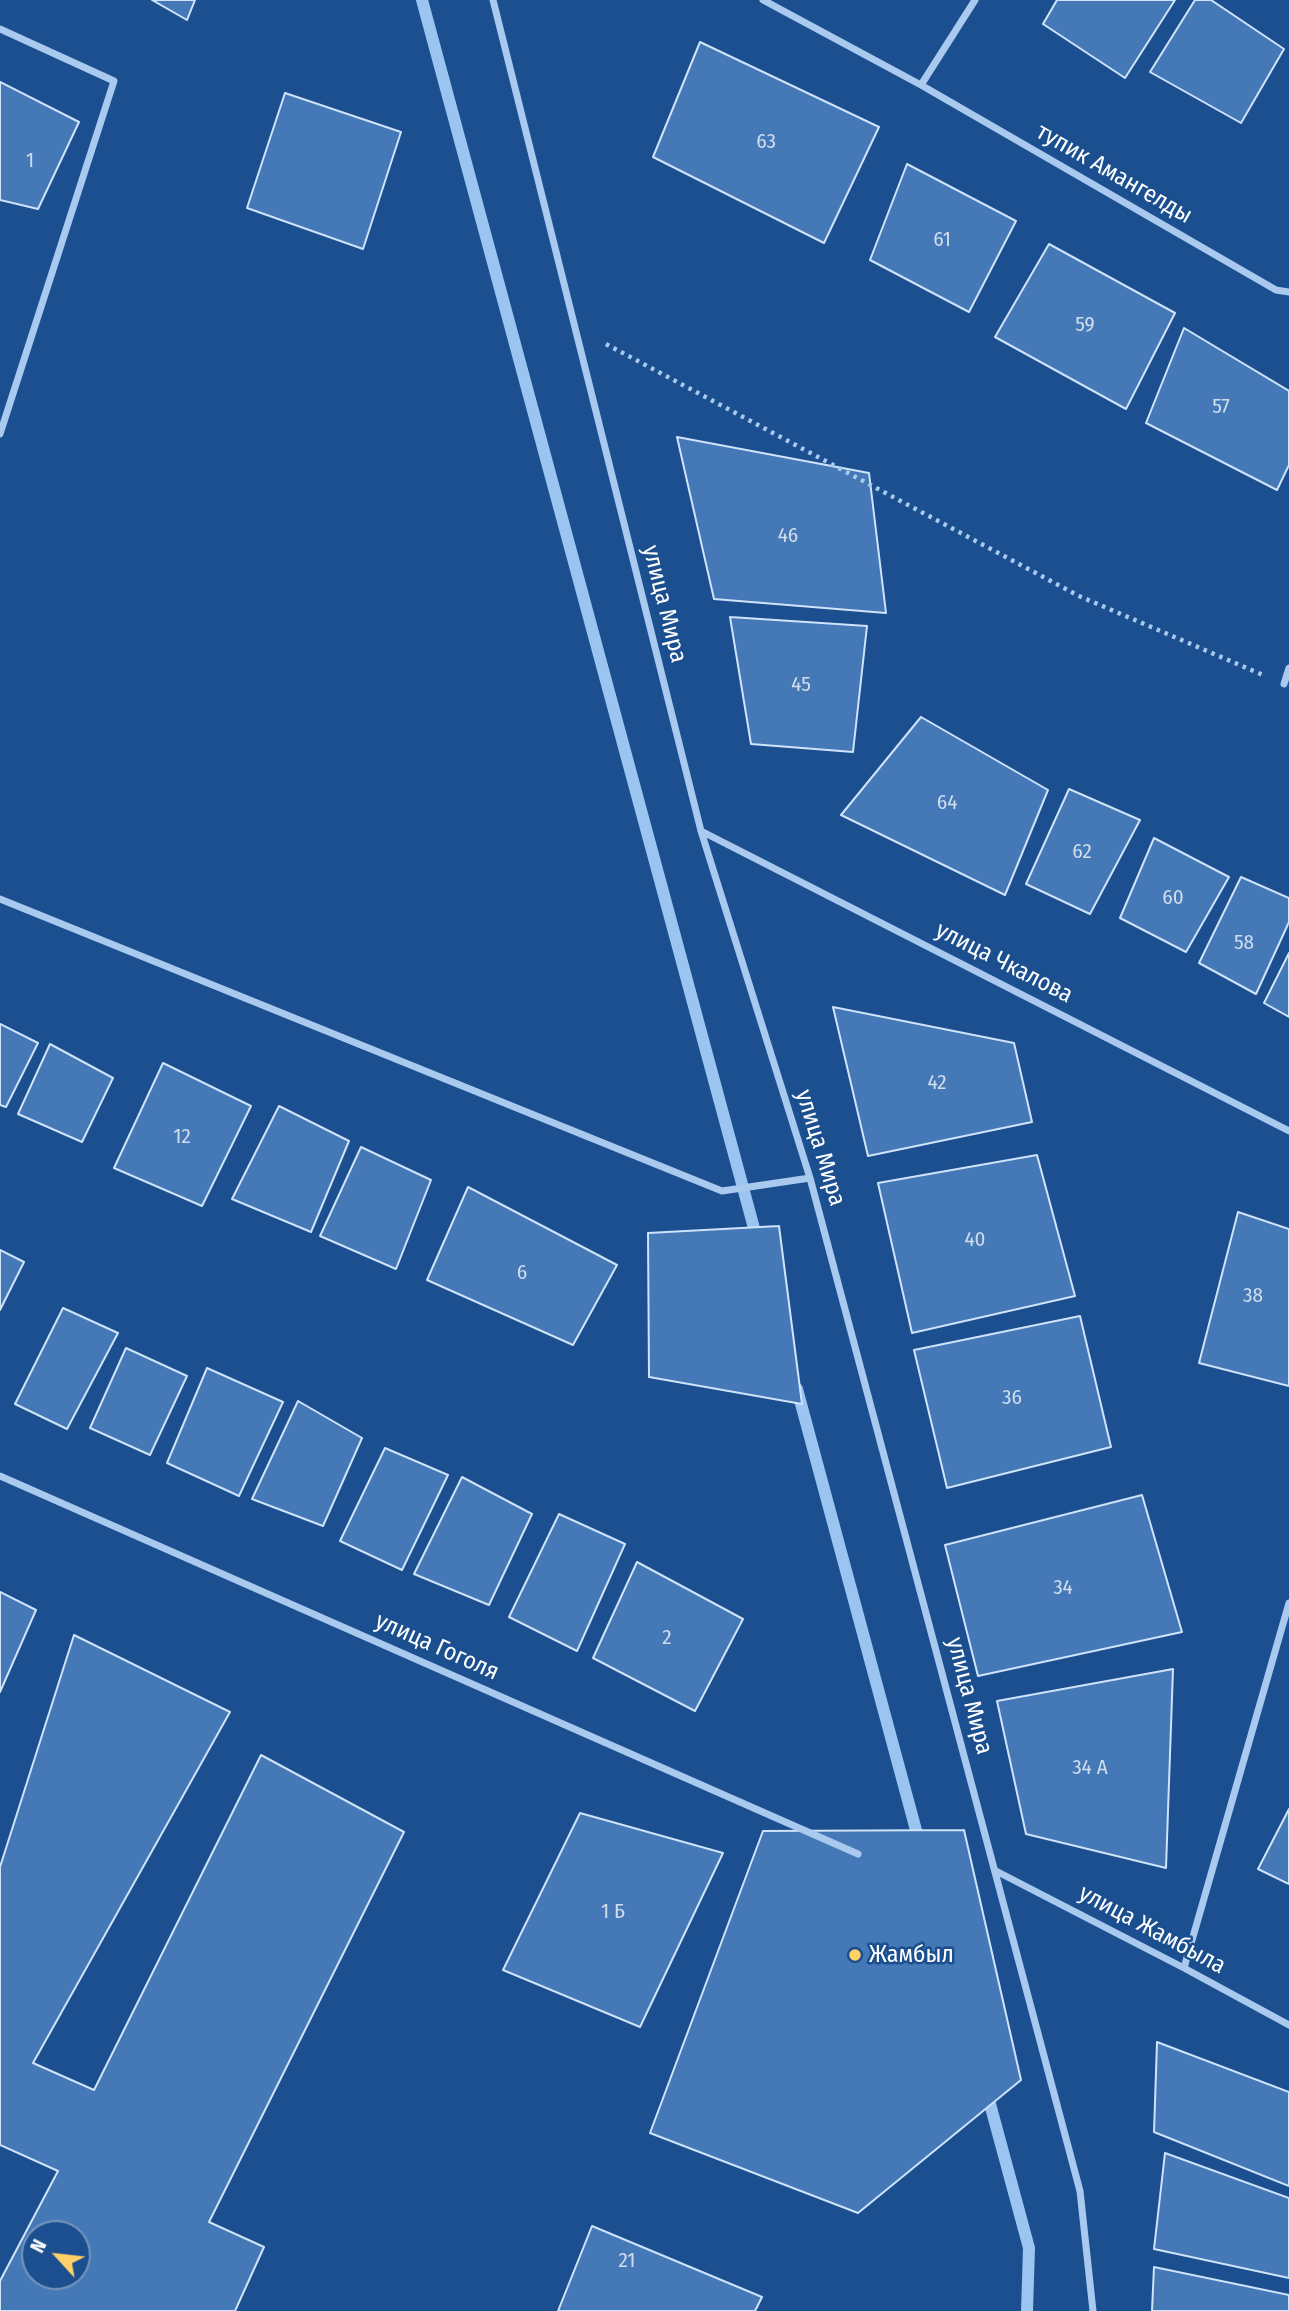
<!DOCTYPE html>
<html>
<head>
<meta charset="utf-8">
<style>
  body { margin:0 }
  #map { position:relative; width:1289px; height:2311px; overflow:hidden; background:#1b4f8f; font-family:"Fira Sans Condensed",sans-serif }
  canvas { display:block }
  .north { position:absolute; left:21px; top:2220px; width:70px; height:70px; box-sizing:border-box; background:#1b4f8f; border:2px solid #7695bc; border-radius:50%; rotate:297deg; font-size:19px; font-weight:700; line-height:28px; text-align:center; color:#fff }
  .north::after { content:''; display:block; margin:auto; width:24px; height:32px; background:#ffd166; clip-path:polygon(50% 0,100% 100%,50% 72%,0 100%) }
</style>
</head>
<body>
<div id="map">
<canvas width="1289" height="2311"></canvas>
<div class="north">N</div>
</div>
<script>
const ctx = document.querySelector('canvas').getContext('2d');
ctx.lineJoin = 'round';
const toPath = rows => new Path2D(rows.map(r => 'M' + r).join(''));
function trace(path, color, width, dash) { ctx.strokeStyle = color; ctx.lineWidth = width; ctx.lineCap = dash ? 'butt' : 'round'; ctx.setLineDash(dash || []); ctx.stroke(path); }
function paint(path, color) { ctx.fillStyle = color; ctx.fill(path, 'evenodd'); }
function label(font, color, halo, rows, align = 'center') {
  ctx.font = font + ' "Fira Sans Condensed",sans-serif'; ctx.lineWidth = 5; ctx.setLineDash([]); ctx.textBaseline = 'middle'; ctx.strokeStyle = halo; ctx.fillStyle = color; for (const [text, x, y, turn = 0] of rows) {
    ctx.save(); ctx.translate(x, y); ctx.rotate((+turn || 0) * Math.PI / 180); ctx.textAlign = isNaN(turn) ? turn : align; if (halo) ctx.strokeText(text, 0, 0); ctx.fillText(text, 0, 0); ctx.restore();
  }
}
trace(toPath([
  [422,0,758,1243],
  [797,1389,920,1845],
  [986,2089,1029,2248,1027,2311]
]), '#9cc4f0', 12);
const building = toPath([
  [152,0,195,0,187,20,152,0],
  [1057,0,1175,0,1125,78,1043,24,1057,0],
  [1195,0,1211,0,1284,49,1241,123,1150,72,1195,0],
  [700,42,879,127,824,243,653,157,700,42],
  [0,82,79,122,38,209,0,200,0,82],
  [285,93,401,132,363,249,247,208,285,93],
  [907,164,1016,221,969,312,870,260,907,164],
  [1049,244,1175,313,1126,409,995,337,1049,244],
  [1184,328,1289,391,1289,465,1277,490,1146,423,1184,328],
  [677,437,869,473,886,613,714,599,677,437],
  [730,617,867,626,853,752,751,744,730,617],
  [921,717,1048,790,1005,895,841,815,921,717],
  [1069,789,1140,820,1090,914,1026,884,1069,789],
  [1154,838,1229,877,1186,952,1120,918,1154,838],
  [1241,877,1289,898,1289,922,1256,994,1199,963,1241,877],
  [1289,953,1289,1017,1264,1003,1289,953],
  [833,1007,1014,1043,1032,1122,868,1156,833,1007],
  [0,1024,38,1043,6,1107,0,1105,0,1024],
  [50,1044,113,1078,82,1142,18,1114,50,1044],
  [163,1063,251,1106,202,1206,114,1168,163,1063],
  [279,1106,349,1141,311,1232,232,1199,279,1106],
  [361,1147,431,1180,396,1269,320,1236,361,1147],
  [1037,1155,1075,1296,912,1333,878,1183,1037,1155],
  [468,1187,617,1265,573,1345,427,1280,468,1187],
  [1238,1212,1289,1229,1289,1386,1199,1363,1238,1212],
  [779,1226,802,1404,649,1377,648,1233,779,1226],
  [0,1250,24,1262,0,1310,0,1250],
  [63,1308,118,1333,67,1429,15,1404,63,1308],
  [1080,1316,1111,1447,947,1488,914,1350,1080,1316],
  [126,1348,187,1376,150,1455,90,1428,126,1348],
  [207,1368,283,1402,239,1496,167,1463,207,1368],
  [298,1401,362,1438,323,1526,252,1499,298,1401],
  [385,1448,448,1475,402,1570,340,1541,385,1448],
  [462,1477,532,1514,489,1605,414,1574,462,1477],
  [1142,1495,1182,1632,978,1676,945,1545,1142,1495],
  [559,1514,625,1544,577,1651,509,1617,559,1514],
  [637,1562,743,1619,695,1711,593,1658,637,1562],
  [0,1592,36,1610,0,1692,0,1592],
  [74,1635,230,1712,33,2063,94,2090,261,1755,404,1832,209,2222,264,2247,235,2311,0,2311,0,2281,58,2171,0,2145,0,1867,74,1635],
  [35,2234,77,2234,77,2276,35,2276,35,2234],
  [1173,1669,1166,1868,1026,1834,997,1701,1173,1669],
  [1289,1809,1289,1884,1258,1869,1289,1809],
  [580,1813,723,1853,640,2027,503,1970,580,1813],
  [964,1830,1021,2080,858,2213,650,2133,763,1831,964,1830],
  [1157,2042,1289,2092,1289,2186,1154,2132,1157,2042],
  [1165,2153,1289,2198,1289,2278,1154,2249,1165,2153],
  [592,2226,762,2297,755,2311,558,2311,592,2226],
  [1154,2267,1289,2295,1289,2311,1152,2311,1154,2267]
]);
paint(building, '#4478b7');
trace(building, '#cfe3fa', 2);
trace(toPath([
  [606,344,1079,596,1263,675]
]), '#a9c9ee', 4.5, [3.5, 5]);
trace(toPath([
  [493,0,701,831,810,1178,1080,2191,1093,2311],
  [763,0,921,85,975,0],
  [0,29,114,81,0,434],
  [921,85,1276,290,1289,292],
  [1284,684,1289,668],
  [701,831,1289,1131],
  [0,899,722,1191,810,1178],
  [0,1476,858,1854],
  [996,1871,1184,1968,1289,2025],
  [1184,1968,1289,1603]
]), '#a9c9ee', 7);
for (const [x, y, r, color] of [
  [855,1955,7,"#ffd166"]
]) { const dot = new Path2D(); dot.arc(x, y, r, 0, 2 * Math.PI); ctx.fillStyle = color; ctx.fill(dot); trace(dot, '#1b4f8f', 2.5); }
label('21px', '#d0dded', null, [
  ["63",766,142],
  ["1",30,161],
  ["61",942,240],
  ["59",1085,325],
  ["57",1221,407],
  ["46",788,536],
  ["45",801,685],
  ["64",947,803],
  ["62",1082,852],
  ["60",1173,898],
  ["58",1244,943],
  ["42",937,1083],
  ["12",182,1137],
  ["40",975,1240],
  ["6",522,1273],
  ["38",1253,1296],
  ["36",1012,1398],
  ["34",1063,1588],
  ["2",667,1638],
  ["34 А",1090,1768],
  ["1 Б",613,1912],
  ["21",627,2261]
]);
label('24px', '#fff', '#1b4f8f', [
  ["тупик Амангелды",1114,174,30],
  ["улица Мира",664,604,76],
  ["улица Чкалова",1004,963,27],
  ["улица Мира",820,1148,73],
  ["улица Гоголя",437,1647,24],
  ["улица Мира",969,1696,75],
  ["улица Жамбыла",1152,1930,28]
]);
label('24px', '#fff', '#1b4f8f', [
  ["Жамбыл",869,1955]
], 'left');
</script>
</body>
</html>
